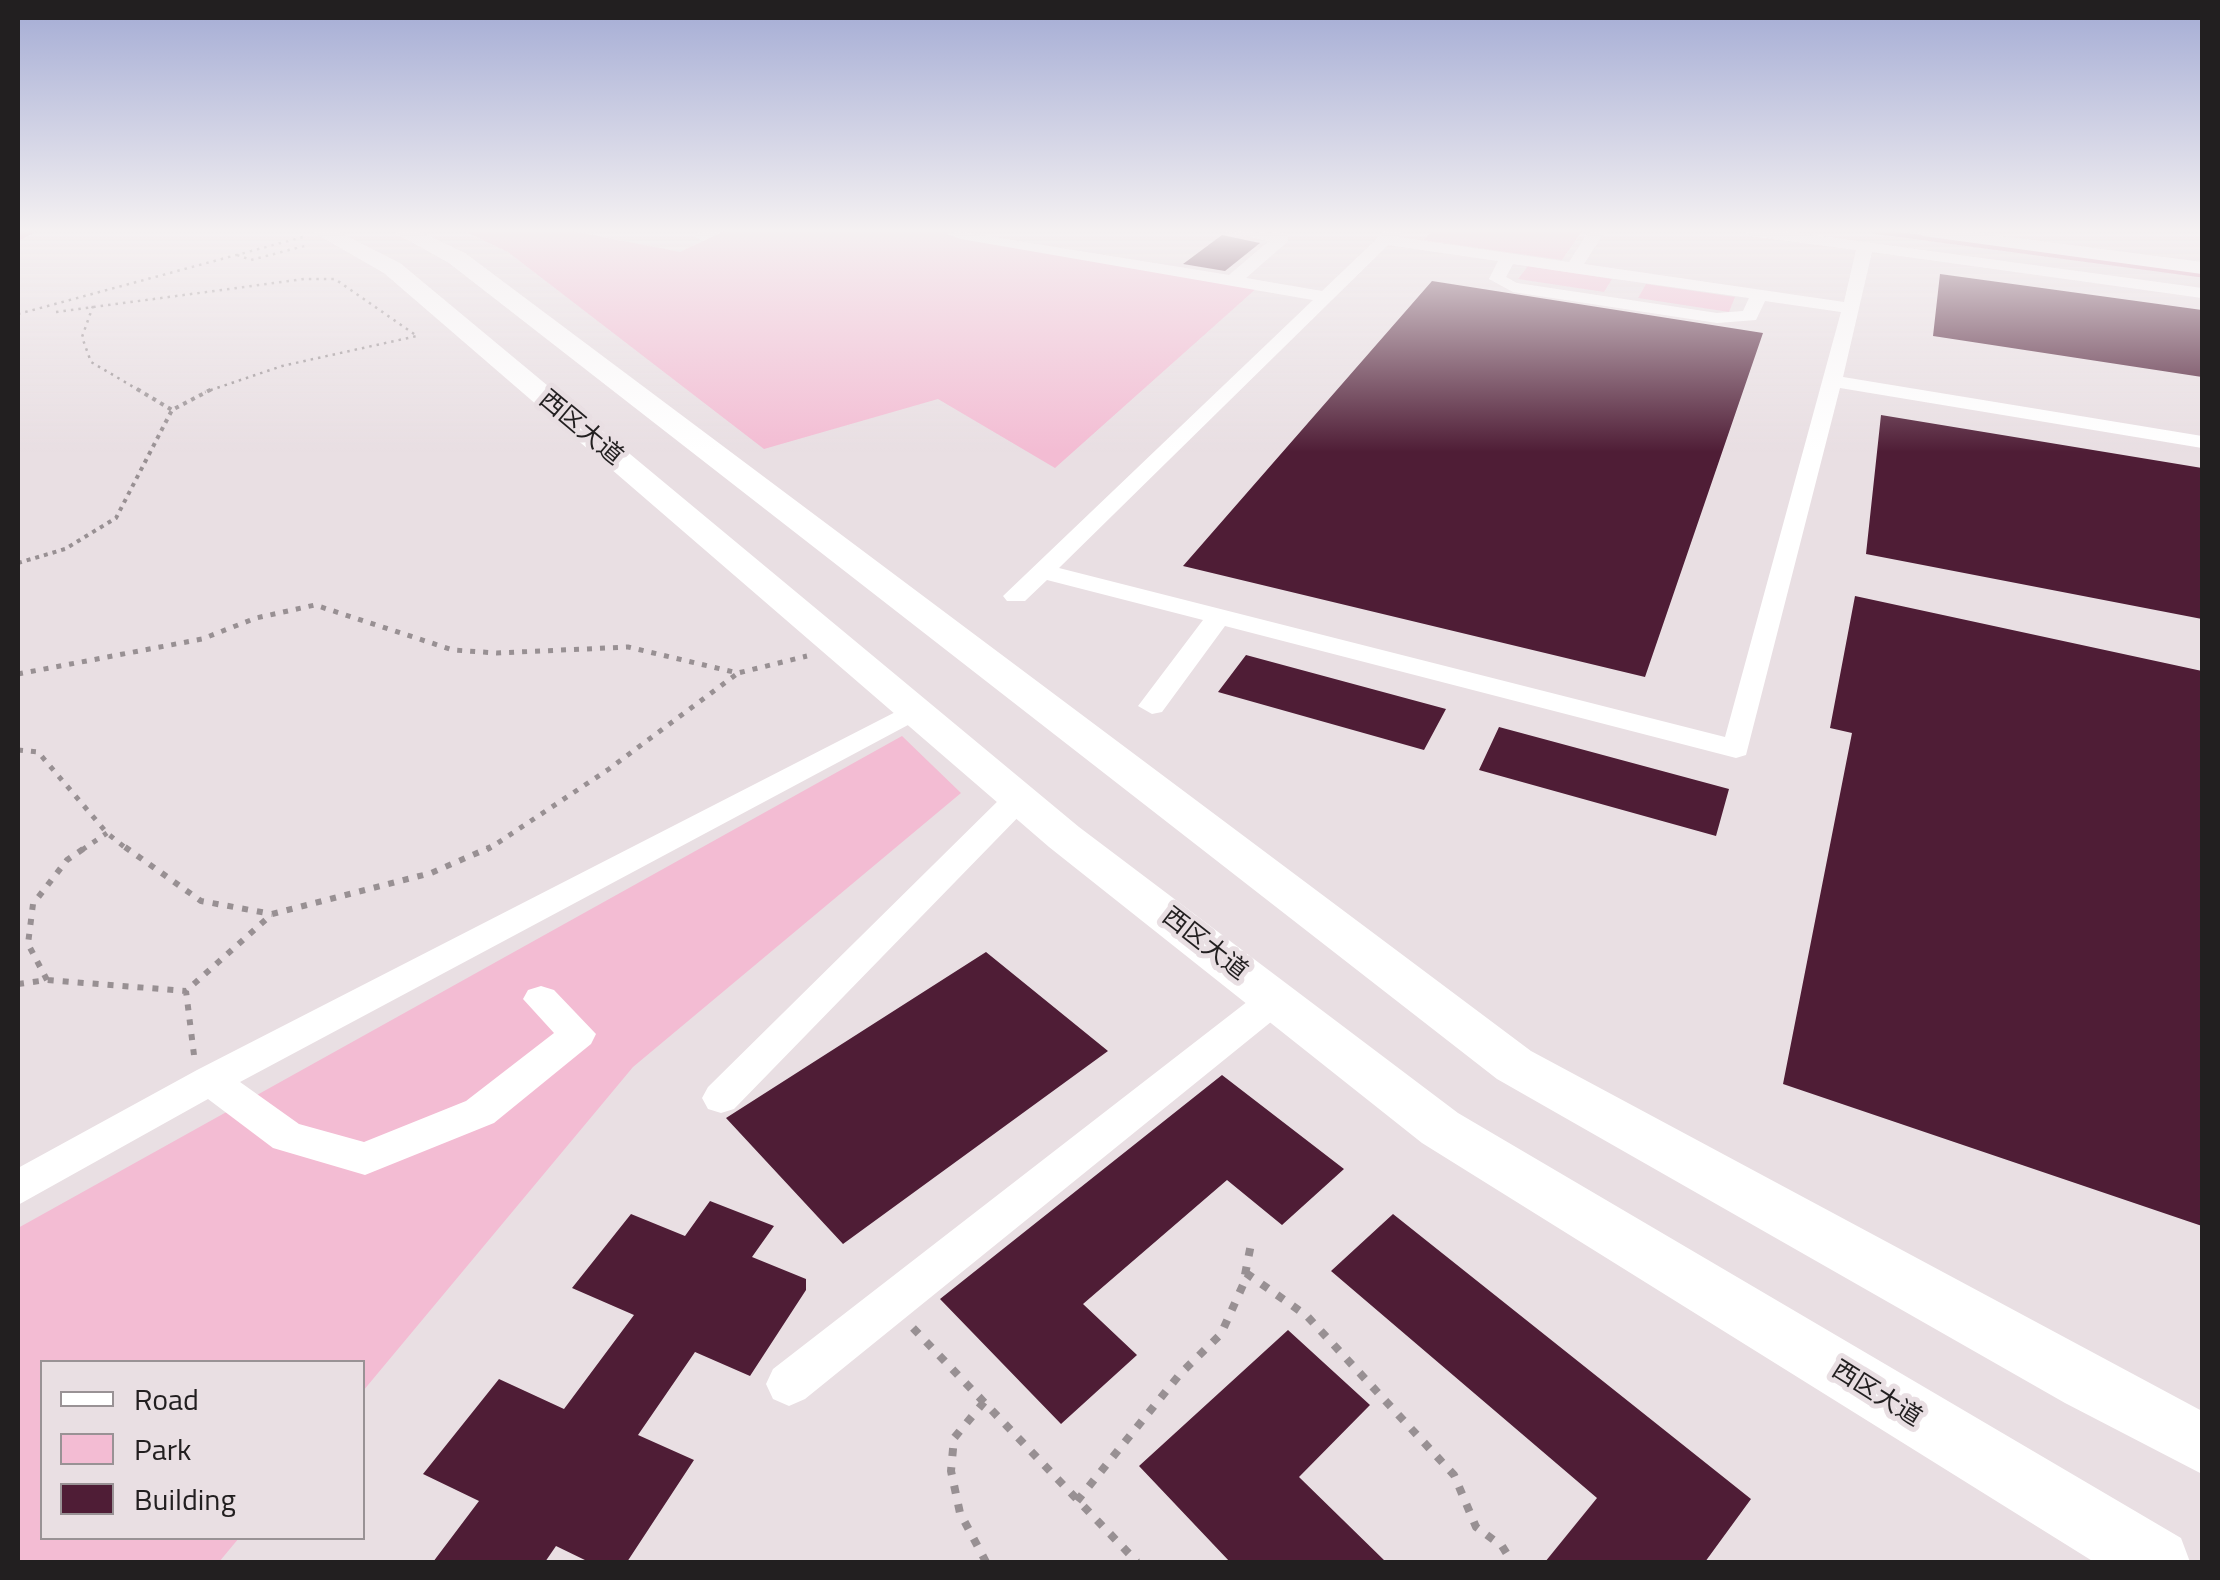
<!DOCTYPE html>
<html>
<head>
<meta charset="utf-8">
<style>
  body { margin:0 }
  #map { position:relative; width:2220px; height:1580px; overflow:hidden; background:#e9dfe3; font-family:"Titillium Web",sans-serif }
  canvas { display:block }
  .frame { position:absolute; inset:0; border:20px solid #221f20; pointer-events:none }
  .legend { position:absolute; left:40px; top:1360px; width:325px; height:180px; box-sizing:border-box; background:#e9dfe3; border:2px solid #999295; margin:0; padding:12px 18px; list-style:none; font-size:30px; color:#221f20 }
  .legend li { display:flex; align-items:center; gap:20px; height:50px }
  .legend b { width:50px; border:2px solid #999295 }
</style>
</head>
<body>
<div id="map">
<canvas width="2220" height="1580"></canvas>
<div class="frame"></div>
<ul class="legend">
<li><b style="height:12px;background:#fff"></b>Road</li>
<li><b style="height:28px;background:#f3bcd3"></b>Park</li>
<li><b style="height:28px;background:#4f1d36"></b>Building</li>
</ul>
</div>
<script>
const ctx = document.querySelector('canvas').getContext('2d');
ctx.lineJoin = 'round';
function paint(path, color) { ctx.fillStyle = color; ctx.fill(path, 'evenodd'); }
const toPath = rows => new Path2D(rows.map(r => 'M' + r).join(''));
function trace(path, color, width, dash) { ctx.strokeStyle = color; ctx.lineWidth = width; ctx.lineCap = dash ? 'butt' : 'round'; ctx.setLineDash(dash || []); ctx.stroke(path); }
function label(font, color, halo, rows, align = 'center') {
  ctx.font = font + ' "Titillium Web","Noto Sans SC",sans-serif'; ctx.lineWidth = 10; ctx.setLineDash([]); ctx.textBaseline = 'middle'; ctx.strokeStyle = halo; ctx.fillStyle = color; for (const [text, x, y, turn = 0] of rows) {
    ctx.save(); ctx.translate(x, y); ctx.rotate((+turn || 0) * Math.PI / 180); ctx.textAlign = isNaN(turn) ? turn : align; if (halo) ctx.strokeText(text, 0, 0); ctx.fillText(text, 0, 0); ctx.restore();
  }
}
paint(toPath([
  [464,231,572,231,680,252,724,231,951,231,947,235,1258,287,1055,468,938,399,764,449,508,252],
  [1432,231,1582,231,1562,260,1423,240],
  [1528,266,1612,279,1604,292,1518,279],
  [1646,284,1735,297,1729,312,1638,298],
  [902,736,961,793,633,1067,363,1391,362,1362,42,1362,42,1538,239,1538,219,1562,18,1562,18,1228]
]), '#f3bcd3');
trace(toPath([
  [1873,231,2202,275]
]), '#db9db7', 5);
paint(toPath([
  [1222,235,1260,243,1225,271,1183,264],
  [1940,274,2202,310,2202,377,1933,336],
  [1432,281,1763,333,1645,677,1183,566],
  [1881,415,2202,468,2202,619,1866,554],
  [1855,596,2202,671,2202,1226,1783,1084,1852,733,1830,728],
  [1246,655,1446,709,1424,750,1218,692],
  [1499,727,1729,789,1716,836,1479,770],
  [986,952,1108,1051,843,1244,726,1118],
  [1222,1075,1344,1169,1282,1225,1227,1180,1083,1304,1137,1355,1061,1424,940,1299],
  [710,1201,774,1226,752,1257,806,1279,806,1290,750,1376,695,1352,638,1435,694,1460,627,1562,589,1562,556,1546,545,1562,433,1562,479,1501,423,1474,499,1379,564,1409,634,1315,572,1288,631,1214,685,1236],
  [1393,1214,1751,1499,1705,1562,1545,1562,1597,1498,1331,1271],
  [1288,1330,1370,1405,1299,1477,1386,1562,1230,1562,1139,1466]
]), '#4f1d36');
trace(toPath([
  [237,255,251,260,308,245],
  [93,306,82,337,91,362,142,392],
  [56,312,304,279,335,279,417,336,282,366,205,392],
  [18,314,303,237]
]), '#989093', 2.5, [2.5, 5]);
trace(toPath([
  [137,389,172,410],
  [18,563,65,549,116,518,172,410,212,389]
]), '#989093', 4, [4, 5]);
trace(toPath([
  [18,674,202,639,256,618,315,605,453,650,497,653,628,647,738,673,807,656],
  [18,750,38,752,107,833,128,850],
  [82,850,107,833],
  [487,850,609,769,738,673]
]), '#989093', 5, [5, 8]);
trace(toPath([
  [125,847,201,901,272,914],
  [47,980,28,944,33,904,67,860,86,847],
  [18,984,47,980,186,991],
  [194,1055,186,991,272,914,431,873,491,847]
]), '#989093', 6, [6, 9]);
trace(toPath([
  [1246,1273,1307,1316,1454,1475,1476,1527,1502,1546,1512,1562],
  [913,1328,1137,1562],
  [984,1402,954,1438,951,1471,960,1513,986,1562],
  [1077,1501,1180,1374,1221,1334,1243,1285,1252,1239]
]), '#989093', 8, [8, 11]);
paint(toPath([
  [702,231,723,231,703,241,695,236,702,231],
  [955,231,1229,275,1269,241,1224,231,1282,233,1288,235,1288,241,1246,278,1322,291,1385,231,1402,231,1397,237,1569,262,1589,231,1605,231,1584,264,1844,302,1856,250,1751,236,1743,231,1783,231,2202,288,2202,298,1872,252,1843,377,2202,436,2202,448,1840,388,1746,755,1736,758,1225,626,1162,712,1152,714,1138,706,1203,620,1047,580,1025,601,1007,601,1003,596,1313,300,961,239,955,237,955,231],
  [1388,245,1498,261,1489,279,1513,292,1717,323,1756,320,1765,301,1841,312,1725,737,1059,568,1388,245],
  [1513,264,1573,273,1749,298,1743,311,1717,313,1517,283,1506,277,1513,264],
  [913,703,927,711,923,717,240,1082,299,1124,364,1142,466,1101,554,1033,523,999,528,990,541,986,554,990,596,1034,591,1044,494,1123,365,1175,273,1148,208,1099,18,1205,18,1168,197,1070,913,703],
  [1018,789,1029,792,1033,799,1029,806,734,1109,721,1113,708,1109,702,1098,708,1087,1007,792,1018,789],
  [1274,987,1287,991,1292,1000,1287,1009,805,1399,789,1406,773,1399,766,1384,773,1369,1261,991,1274,987]
]), '#fff');
paint(toPath([
  [1914,231,1962,231,2202,262,2202,274,1923,236,1914,231]
]), '#fff');
paint(toPath([
  [311,231,336,231,400,263,1079,827,1458,1113,2181,1538,2190,1562,2094,1562,1422,1143,1049,847,384,273,311,231],
  [392,231,418,231,465,253,1531,1051,2202,1411,2202,1474,2065,1403,1497,1079,449,263,392,231]
]), '#fff');
paint(toPath([
  [18,231,37,231,18,241,18,231]
]), '#f594c0');
const sky = ctx.createLinearGradient(0, 0, 0, 452);
sky.addColorStop(0, '#a3abd4');
sky.addColorStop(0.51, '#f5f1f2');
sky.addColorStop(1, '#f5f1f200');
ctx.fillStyle = sky;
ctx.fillRect(0, 0, 2220, 452);
label('25px', '#221f20', '#e9dfe3', [
  ["西区大道",580,429,40],
  ["西区大道",1204,945,38],
  ["西区大道",1876,1395,32]
]);
</script>
</body>
</html>
